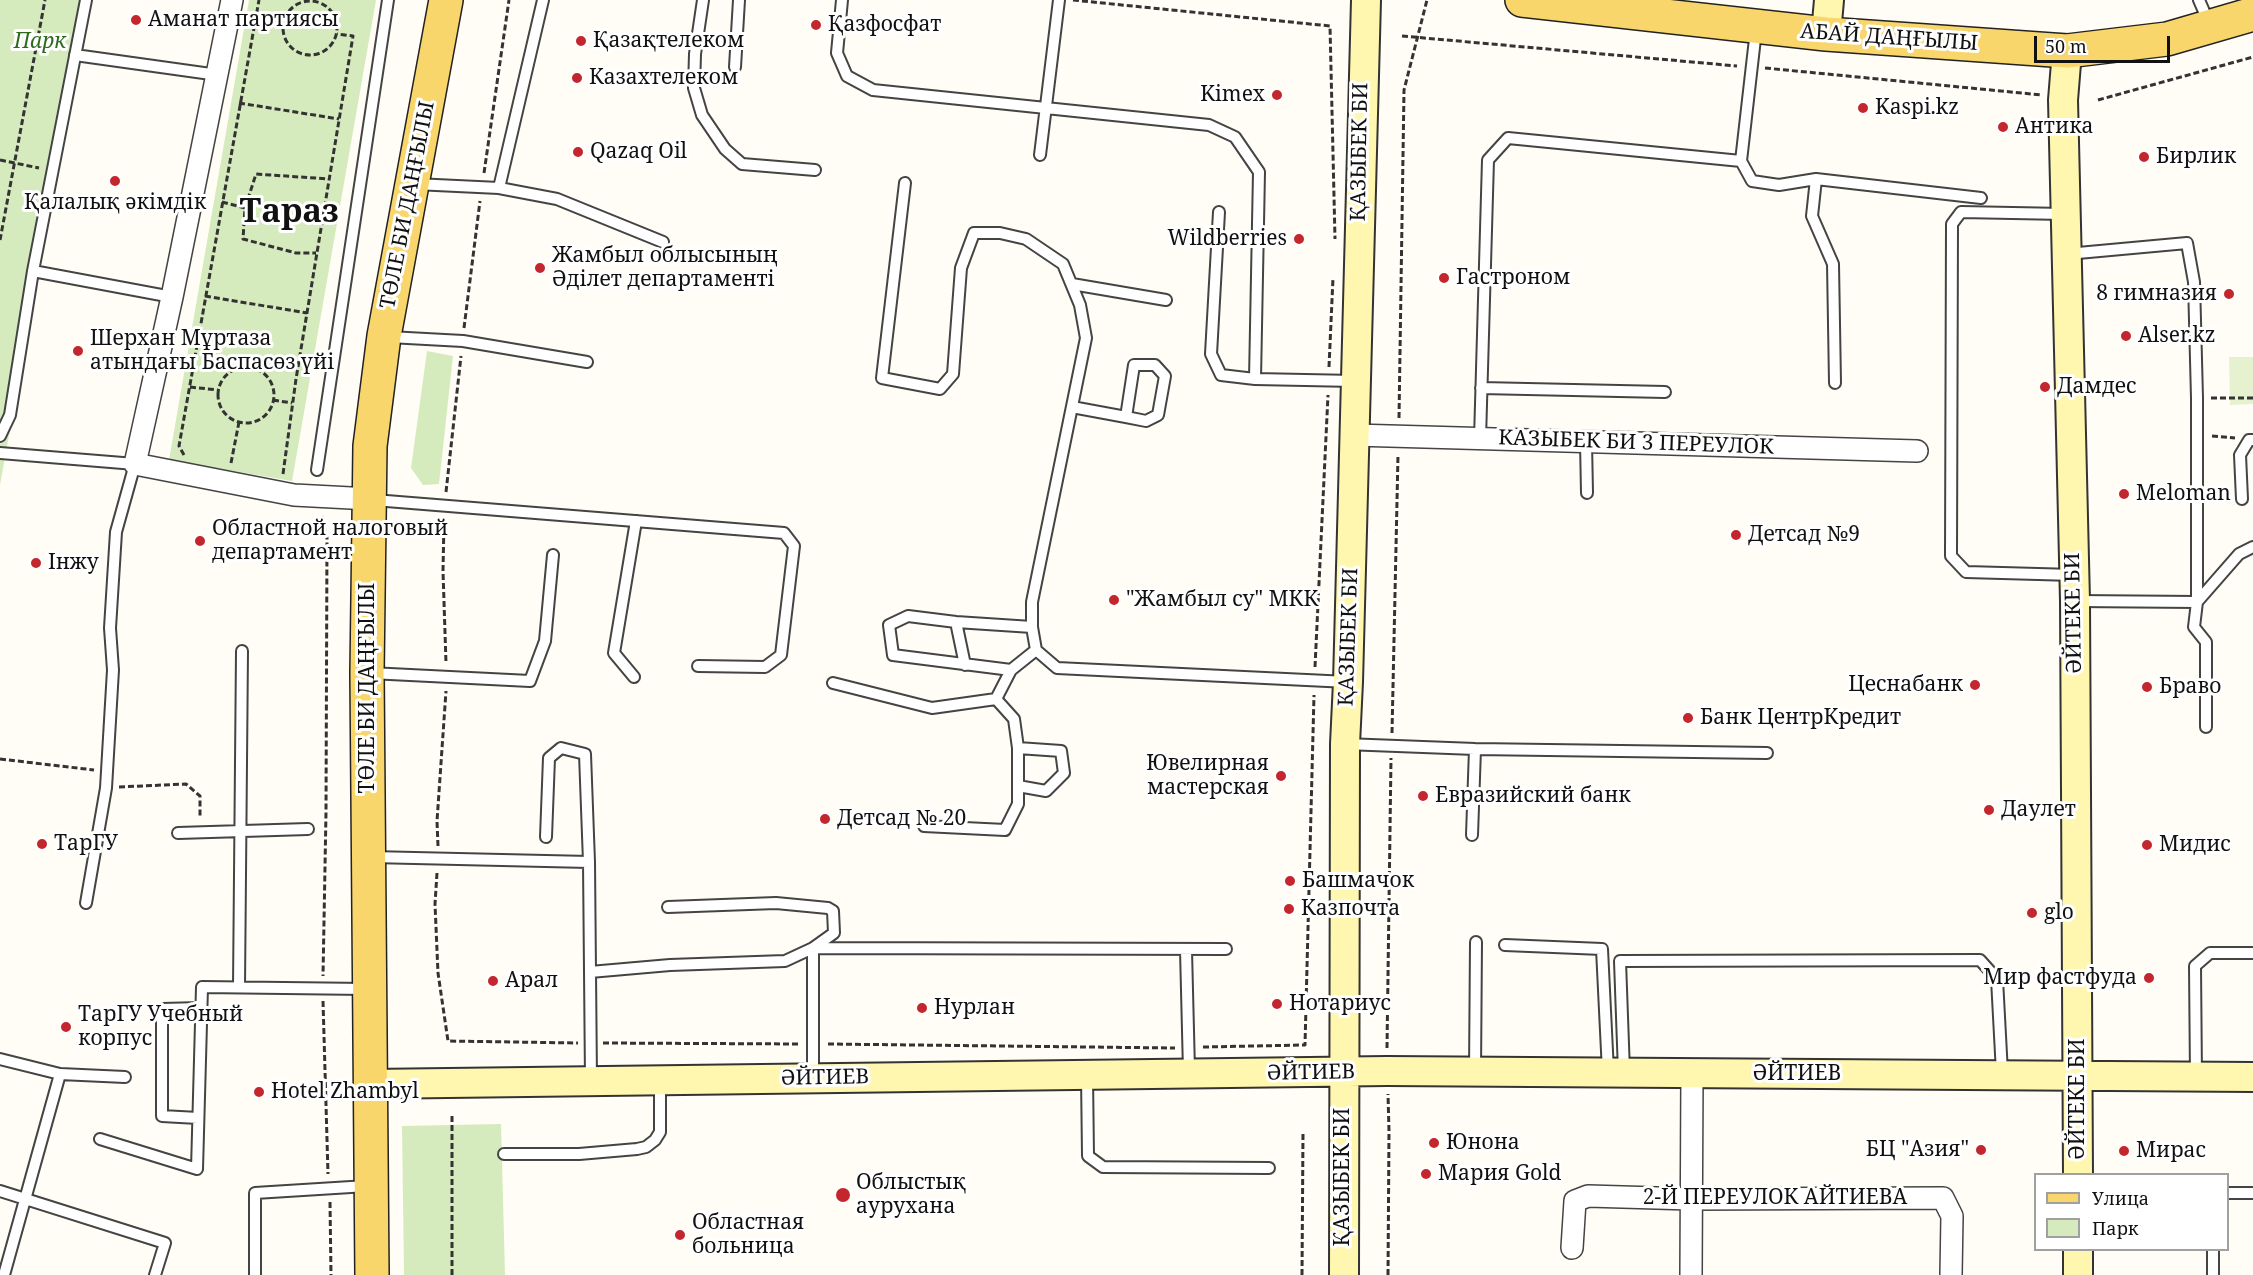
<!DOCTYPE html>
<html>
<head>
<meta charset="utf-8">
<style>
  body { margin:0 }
  #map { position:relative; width:2253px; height:1275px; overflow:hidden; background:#fffdf5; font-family:"Noto Serif",serif }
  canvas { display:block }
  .legend { position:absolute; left:2034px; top:1173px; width:195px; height:78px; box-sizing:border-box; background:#fff; border:2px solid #a0a0a0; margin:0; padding:8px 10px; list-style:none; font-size:18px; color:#111 }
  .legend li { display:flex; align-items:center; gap:12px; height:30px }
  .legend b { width:30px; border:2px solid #a0a0a0 }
  .scale { position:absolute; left:2034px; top:36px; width:136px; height:27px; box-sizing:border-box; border:3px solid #111; border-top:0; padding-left:8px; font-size:18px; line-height:21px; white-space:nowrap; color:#111; -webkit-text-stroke:4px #fff; paint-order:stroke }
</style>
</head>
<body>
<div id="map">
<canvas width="2253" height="1275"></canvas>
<ul class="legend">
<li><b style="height:8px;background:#f9d66b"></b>Улица</li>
<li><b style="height:16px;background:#d5ebbd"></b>Парк</li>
</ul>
<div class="scale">50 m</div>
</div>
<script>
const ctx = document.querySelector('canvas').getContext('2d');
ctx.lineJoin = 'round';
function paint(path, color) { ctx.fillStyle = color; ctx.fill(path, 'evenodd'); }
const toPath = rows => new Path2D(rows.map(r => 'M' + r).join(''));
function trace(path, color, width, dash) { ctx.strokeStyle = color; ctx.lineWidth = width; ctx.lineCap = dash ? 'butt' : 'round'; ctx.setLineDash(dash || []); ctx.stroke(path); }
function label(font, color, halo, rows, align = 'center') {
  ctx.font = font + ' "Noto Serif",serif'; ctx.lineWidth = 6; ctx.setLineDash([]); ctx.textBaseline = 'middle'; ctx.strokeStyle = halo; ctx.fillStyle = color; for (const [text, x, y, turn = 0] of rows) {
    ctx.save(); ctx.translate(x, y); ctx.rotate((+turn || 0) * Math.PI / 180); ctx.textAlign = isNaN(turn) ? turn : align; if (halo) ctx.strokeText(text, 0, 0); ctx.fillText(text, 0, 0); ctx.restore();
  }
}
paint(toPath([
  [0,0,88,0,0,485],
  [249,0,376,0,292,481,169,460],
  [427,351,453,356,439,484,423,485,411,468],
  [501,1124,505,1275,404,1275,402,1126]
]), '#d5ebbd');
paint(toPath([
  [2229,357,2253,357,2253,404,2230,405]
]), '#e6f2cf');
const lane = toPath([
  [703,0,695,54,694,88,702,115,725,149,742,164,815,170],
  [842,0,837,53,847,76,873,90,1209,125,1235,137,1259,172,1255,379],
  [2199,0,2209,23],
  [75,55,218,75],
  [735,67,739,0],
  [1040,155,1059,0],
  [1741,161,1756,30],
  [1816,179,1812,216,1833,264,1835,383],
  [905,183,882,378,940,389,953,374,961,268,974,233,1000,233,1026,239,1063,264,1080,305,1086,338,1032,602,1032,627,1036,650,1057,668,1348,682],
  [415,184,499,188,557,199,663,242],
  [499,188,543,0],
  [1219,212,1211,354,1221,375,1255,379,1355,381],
  [2064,214,1961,212,1952,224,1951,556,1966,572,2074,575],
  [2067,254,2187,243,2194,282,2197,398,2197,602,2194,627,2206,642,2206,727],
  [33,271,172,297],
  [1072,284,1166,300],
  [389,337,463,341,587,362],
  [1481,388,1665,392],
  [1072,407,1126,417,1146,421,1158,415,1165,376,1155,365,1134,365,1126,417],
  [0,436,10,415,33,271,86,0],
  [1480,439,1488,160,1508,138,1741,161,1752,181,1779,185,1816,179,1981,198],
  [1586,442,1587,493],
  [0,453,135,464,116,532,110,628,113,670,106,788,86,903],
  [317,470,388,0],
  [2242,499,2240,455,2249,440,2253,440],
  [374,500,784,533,794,546,781,655,765,667,698,666],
  [2075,601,2197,602,2239,554,2253,547],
  [956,622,965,665],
  [1011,670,893,655,889,625,908,616,956,622,1032,627],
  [370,673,530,681,545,641,553,555],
  [634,677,614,653,636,521],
  [833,683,932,708,996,699,1014,719,1018,748,1018,804,1005,830,924,826],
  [996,699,1011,670,1036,650],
  [1345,744,1475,749,1767,753],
  [1018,786,1046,791,1064,773,1061,751,1018,748],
  [178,833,308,829],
  [1472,835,1475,749],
  [546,837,549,758,561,748,585,754,589,862,591,1080],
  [371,857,589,862],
  [1505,945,1602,949,1608,1072],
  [1186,950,1189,1071],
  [590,972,670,965,785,961,813,948,834,933,833,911,828,908,776,903,668,907],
  [239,987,242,651],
  [0,1059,60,1074,4,1275],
  [1475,1072,1476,942],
  [1624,1072,1620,961,1980,960,1997,979,2002,1073],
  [60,1074,125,1077],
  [1087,1076,1088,1156,1103,1167,1269,1168],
  [2196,1077,2195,966,2210,953,2253,953],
  [813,1078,813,948,1226,949],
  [198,1118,162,1116,162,1009,201,1008],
  [100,1139,197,1169,202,987,366,989],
  [504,1154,579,1154,637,1149,646,1147,655,1140,660,1132,660,1083],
  [0,1191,165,1243,155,1275],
  [2228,1193,2253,1193],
  [255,1275,255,1193,367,1186],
  [2213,1275,2213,1250]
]);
const street = toPath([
  [232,0,172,297,135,464,294,495,370,499],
  [1354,435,1917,451],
  [1572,1248,1575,1201,1588,1196,1691,1199,1943,1198,1952,1216,1951,1275],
  [1691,1275,1692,1073]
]);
const secondary = toPath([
  [1826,34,1829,0],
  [2067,51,2063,100,2075,601,2078,1174],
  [370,1084,1387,1071,2253,1077],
  [1344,1275,1345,744,1348,682,1366,0],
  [2078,1275,2078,1250]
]);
const primary = toPath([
  [1522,0,1826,34,2067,51,2167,39,2253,14],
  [372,1275,367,673,370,446,384,336,446,0]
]);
trace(lane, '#444', 14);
trace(street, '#444', 24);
trace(secondary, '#333', 32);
trace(primary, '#222', 36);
trace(toPath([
  [1073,0,1330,26,1335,239],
  '283 28a27 27 0 1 1 54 0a27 27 0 1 1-54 0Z',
  [255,19,283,24],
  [1402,36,1737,66],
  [1765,68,2042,95],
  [2098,100,2253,57],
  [239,103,339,119],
  [0,160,39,168],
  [484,173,509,0],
  [222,202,245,208,243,239,296,253,316,253],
  [245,208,256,174,329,179],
  [0,240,45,0],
  [205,296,307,313],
  [464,328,480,201],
  [1329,367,1333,278],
  '218 395a28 28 0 1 1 56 0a28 28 0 1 1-56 0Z',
  [190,387,218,390],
  [2211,398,2253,398],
  [273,400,292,403],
  [1399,418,1404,90,1427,0],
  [2212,436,2235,438],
  [184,455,179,446,259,0],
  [231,463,239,422],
  [283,474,296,379,353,36,337,34],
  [446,492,461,356],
  [322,516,327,538,326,812,323,976],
  [444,520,443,571,446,663],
  [1315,667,1328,395],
  [1392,733,1398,455],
  [0,759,94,770],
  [119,787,186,784,200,796,200,818],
  [438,846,437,821,446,691],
  [437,873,435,904,438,973,448,1041,578,1043],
  [323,1001,328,1174],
  [603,1043,800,1044],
  [828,1044,1175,1048],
  [1203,1047,1305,1045,1314,695],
  [1387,1048,1391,758],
  [330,1202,331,1275],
  [452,1275,452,1115],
  [1302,1275,1303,1133],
  [1388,1275,1389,1131,1388,1094]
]), '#333', 3, [6, 3]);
trace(lane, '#fff', 10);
trace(street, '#fff', 21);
trace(secondary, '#fff6b0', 28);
trace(primary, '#f9d66b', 33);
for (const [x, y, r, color] of [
  [136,20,6,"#c4262e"],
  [816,25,6,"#c4262e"],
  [581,41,6,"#c4262e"],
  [577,78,6,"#c4262e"],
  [1277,95,6,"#c4262e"],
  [1863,108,6,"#c4262e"],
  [2003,127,6,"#c4262e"],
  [578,152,6,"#c4262e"],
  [2144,157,6,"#c4262e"],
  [115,181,6,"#c4262e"],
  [1299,239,6,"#c4262e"],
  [540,268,6,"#c4262e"],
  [1444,278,6,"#c4262e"],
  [2229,294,6,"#c4262e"],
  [2126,336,6,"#c4262e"],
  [78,351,6,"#c4262e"],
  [2045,387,6,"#c4262e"],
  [2124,494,6,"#c4262e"],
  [1736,535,6,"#c4262e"],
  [200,541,6,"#c4262e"],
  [36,563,6,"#c4262e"],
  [1114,600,6,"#c4262e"],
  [1975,685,6,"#c4262e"],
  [2147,687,6,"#c4262e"],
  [1688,718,6,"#c4262e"],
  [1281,776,6,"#c4262e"],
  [1423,796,6,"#c4262e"],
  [1989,810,6,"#c4262e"],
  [825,819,6,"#c4262e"],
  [42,844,6,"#c4262e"],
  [2147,845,6,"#c4262e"],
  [1290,881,6,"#c4262e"],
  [1289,909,6,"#c4262e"],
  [2032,913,6,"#c4262e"],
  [2149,978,6,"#c4262e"],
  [493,981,6,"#c4262e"],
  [1277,1004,6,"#c4262e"],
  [922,1008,6,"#c4262e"],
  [66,1027,6,"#c4262e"],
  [259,1092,6,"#c4262e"],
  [1434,1143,6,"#c4262e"],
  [1981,1150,6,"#c4262e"],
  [2124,1151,6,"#c4262e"],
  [1426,1174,6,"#c4262e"],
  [843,1195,8,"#c4262e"],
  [680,1235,6,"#c4262e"]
]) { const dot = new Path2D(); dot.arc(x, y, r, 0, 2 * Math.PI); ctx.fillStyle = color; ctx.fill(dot); trace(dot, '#fff', 2); }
label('21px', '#111', '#fff', [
  ["Аманат партиясы",148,20],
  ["Қазфосфат",828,25],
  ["Қазақтелеком",593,41],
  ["Казахтелеком",589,78],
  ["Kimex",1265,95,"right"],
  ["Kaspi.kz",1875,108],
  ["Антика",2015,127],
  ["Qazaq Oil",590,152],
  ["Бирлик",2156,157],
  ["Қалалық әкімдік",115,203,"center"],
  ["Wildberries",1287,239,"right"],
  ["Жамбыл облысының",552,256],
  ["Әділет департаменті",552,280],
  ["Гастроном",1456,278],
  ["8 гимназия",2217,294,"right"],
  ["Alser.kz",2138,336],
  ["Шерхан Мұртаза",90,339],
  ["атындағы Баспасөз үйі",90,363],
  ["Дамдес",2057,387],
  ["Meloman",2136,494],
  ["Областной налоговый",212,529],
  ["департамент",212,553],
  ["Детсад №9",1748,535],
  ["Інжу",48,563],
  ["\"Жамбыл су\" МКК",1126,600],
  ["Цеснабанк",1963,685,"right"],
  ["Браво",2159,687],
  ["Банк ЦентрКредит",1700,718],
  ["Ювелирная",1269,764,"right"],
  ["мастерская",1269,788,"right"],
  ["Евразийский банк",1435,796],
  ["Даулет",2001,810],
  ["Детсад № 20",837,819],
  ["ТарГУ",54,844],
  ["Мидис",2159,845],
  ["Башмачок",1302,881],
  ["Казпочта",1301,909],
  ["glo",2044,913],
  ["Мир фастфуда",2137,978,"right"],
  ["Арал",505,981],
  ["Нотариус",1289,1004],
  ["Нурлан",934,1008],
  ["ТарГУ Учебный",78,1015],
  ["корпус",78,1039],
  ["Hotel Zhambyl",271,1092],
  ["Юнона",1446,1143],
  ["БЦ \"Азия\"",1969,1150,"right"],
  ["Мирас",2136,1151],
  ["Мария Gold",1438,1174],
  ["Облыстық",856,1183],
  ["аурухана",856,1207],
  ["Областная",692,1223],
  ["больница",692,1247]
], 'left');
label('21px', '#111', '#fff', [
  ["АБАЙ ДАҢҒЫЛЫ",1889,38,4],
  ["ҚАЗЫБЕК БИ",1360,152,-89],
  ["ТӨЛЕ БИ ДАҢҒЫЛЫ",408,205,-79],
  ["КАЗЫБЕК БИ 3 ПЕРЕУЛОК",1636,443,2],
  ["ӘЙТЕКЕ БИ",2074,613,-91],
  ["ҚАЗЫБЕК БИ",1349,637,-88],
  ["ТӨЛЕ БИ ДАҢҒЫЛЫ",368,688,-90],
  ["ӘЙТИЕВ",1311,1073,-1],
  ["ӘЙТИЕВ",1797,1074],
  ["ӘЙТИЕВ",825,1078,-1],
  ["ӘЙТЕКЕ БИ",2078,1099,-90],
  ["ҚАЗЫБЕК БИ",1343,1177,-90],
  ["2-Й ПЕРЕУЛОК АЙТИЕВА",1775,1198]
]);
label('italic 21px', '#2f6b1f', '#fff', [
  ["Парк",40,42]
]);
label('bold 33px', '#111', '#fff', [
  ["Тараз",289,213]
]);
</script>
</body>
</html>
